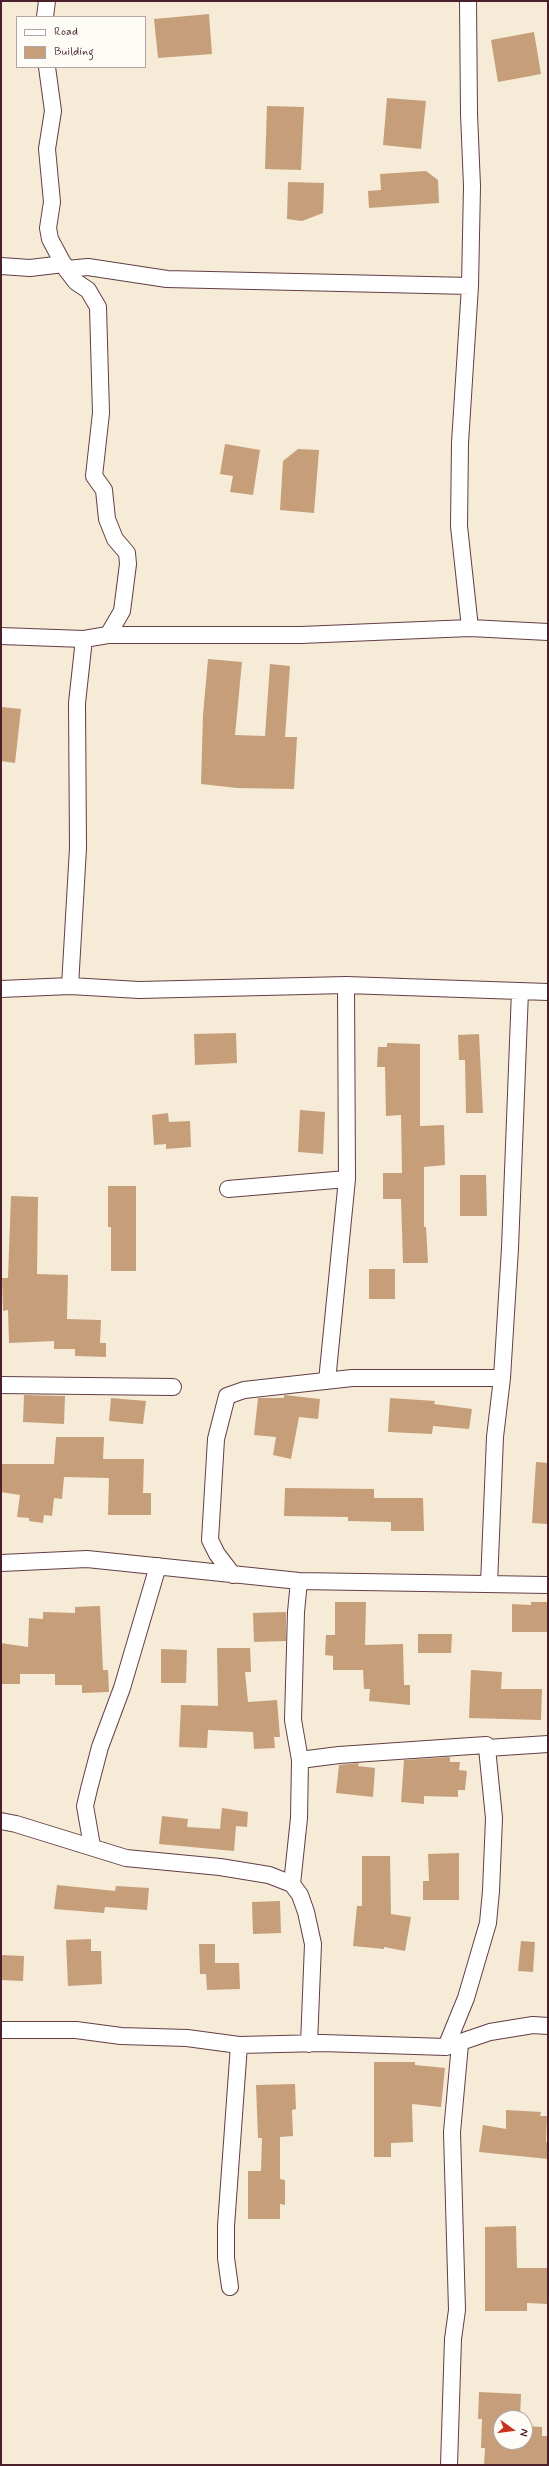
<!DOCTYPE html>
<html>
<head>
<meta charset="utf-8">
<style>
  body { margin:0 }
  #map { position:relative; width:549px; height:2466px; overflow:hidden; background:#f5ebd6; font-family:Mynerve,sans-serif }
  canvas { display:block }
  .frame { position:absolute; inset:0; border:2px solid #4a1f2b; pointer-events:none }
  .legend { position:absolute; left:16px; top:16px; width:130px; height:52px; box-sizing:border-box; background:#fdfcf7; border:1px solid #b5a4a5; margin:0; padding:5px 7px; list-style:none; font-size:12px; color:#4a1f2b }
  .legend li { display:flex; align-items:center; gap:8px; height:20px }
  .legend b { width:20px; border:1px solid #b5a4a5 }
  .north { position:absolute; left:493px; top:2410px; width:40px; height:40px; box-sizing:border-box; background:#fdfcf7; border:1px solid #b5a4a5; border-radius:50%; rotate:104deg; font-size:11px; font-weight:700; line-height:16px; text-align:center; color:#4a1f2b }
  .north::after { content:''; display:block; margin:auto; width:14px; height:18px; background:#c8321e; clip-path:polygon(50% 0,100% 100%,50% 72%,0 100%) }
</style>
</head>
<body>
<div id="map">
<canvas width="549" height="2466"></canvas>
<div class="frame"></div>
<ul class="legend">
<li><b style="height:5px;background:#fff"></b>Road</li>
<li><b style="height:11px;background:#c69f7a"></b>Building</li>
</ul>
<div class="north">N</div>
</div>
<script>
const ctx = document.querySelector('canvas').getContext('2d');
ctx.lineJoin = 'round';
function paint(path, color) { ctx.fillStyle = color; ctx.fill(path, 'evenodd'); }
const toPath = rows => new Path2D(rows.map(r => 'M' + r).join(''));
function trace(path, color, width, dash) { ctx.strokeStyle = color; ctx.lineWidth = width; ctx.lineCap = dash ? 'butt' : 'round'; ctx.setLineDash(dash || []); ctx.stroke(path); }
paint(toPath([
  [209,14,212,54,158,58,154,19],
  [534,32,541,74,498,82,491,40],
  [387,98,426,101,421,149,383,145],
  [267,106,304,107,301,170,265,169],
  [426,171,438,180,439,203,369,208,368,191,381,190,380,174],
  [288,182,324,183,323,213,302,221,287,219],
  [225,444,260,450,253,495,230,492,233,476,220,474],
  [298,449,319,450,314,513,280,510,283,461],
  [208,659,242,662,235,735,265,736,270,664,290,666,285,737,297,737,294,789,237,788,201,784,203,715],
  [1,707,21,709,15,763,1,761],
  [236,1033,237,1063,195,1065,194,1034],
  [479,1034,483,1113,466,1113,465,1060,459,1060,458,1035],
  [387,1043,420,1044,420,1126,444,1125,445,1165,424,1167,424,1227,426,1227,428,1263,403,1263,401,1199,383,1199,383,1173,402,1173,401,1115,386,1116,385,1067,377,1067,378,1047,387,1047],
  [300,1110,325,1112,323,1154,298,1152],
  [168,1113,169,1122,190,1121,191,1147,166,1149,166,1144,154,1145,152,1115],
  [460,1175,486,1175,487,1216,460,1216],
  [108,1186,136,1186,136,1271,111,1271,111,1227,108,1227],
  [11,1196,38,1197,37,1274,68,1275,67,1319,101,1320,100,1343,106,1343,106,1357,75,1356,75,1349,54,1349,54,1341,9,1343,8,1310,3,1311,2,1278,8,1278],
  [369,1269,395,1269,395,1299,369,1299],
  [24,1395,65,1396,64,1424,23,1422],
  [284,1395,320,1399,318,1419,299,1417,291,1459,273,1455,276,1437,254,1435,258,1398,284,1398],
  [111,1398,146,1401,143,1424,109,1421],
  [390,1398,435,1401,434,1404,472,1409,469,1429,433,1426,432,1434,388,1432],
  [56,1437,104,1437,103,1459,144,1459,143,1493,151,1493,151,1515,108,1515,109,1478,64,1477,62,1499,54,1498,52,1516,44,1515,43,1523,29,1521,29,1518,17,1517,20,1495,1,1492,1,1464,54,1464],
  [536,1462,548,1463,548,1524,532,1523],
  [285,1488,374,1489,374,1498,423,1498,424,1531,391,1531,391,1522,348,1521,348,1517,284,1516],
  [335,1602,366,1602,365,1645,403,1644,404,1685,410,1685,410,1705,369,1701,370,1689,364,1689,363,1670,333,1670,333,1656,325,1655,326,1635,335,1635],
  [531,1602,548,1602,548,1632,512,1632,512,1604,531,1605],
  [100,1606,103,1670,108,1670,109,1692,82,1693,82,1685,55,1685,55,1674,20,1674,20,1684,1,1684,1,1643,28,1647,29,1618,43,1619,43,1612,75,1613,75,1607],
  [286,1612,286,1641,254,1642,253,1613],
  [418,1634,452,1634,451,1653,418,1653],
  [217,1648,250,1648,251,1672,245,1672,248,1702,277,1700,280,1737,274,1737,275,1748,254,1749,253,1732,208,1730,207,1748,179,1747,181,1705,218,1706],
  [161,1649,187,1650,186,1683,161,1683],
  [471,1670,502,1672,501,1689,542,1689,541,1720,469,1718],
  [450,1757,450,1762,460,1762,459,1770,467,1771,465,1790,458,1790,458,1797,424,1796,424,1804,401,1802,404,1760],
  [359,1763,358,1766,375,1768,373,1797,336,1793,339,1765],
  [222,1808,248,1812,247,1827,236,1826,234,1851,159,1844,162,1816,188,1819,187,1827,220,1829],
  [459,1853,459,1900,423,1900,423,1881,429,1881,428,1854],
  [362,1856,390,1856,391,1914,411,1917,405,1951,384,1947,384,1949,353,1946,357,1906,362,1906],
  [57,1885,115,1891,116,1886,149,1888,147,1910,105,1907,104,1913,54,1909],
  [280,1901,281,1933,253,1934,252,1902],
  [91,1939,91,1951,101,1951,102,1984,68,1986,66,1940],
  [521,1941,535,1942,533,1972,518,1971],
  [199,1944,215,1944,215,1963,239,1963,240,1989,207,1990,206,1974,200,1974],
  [1,1955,24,1956,23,1981,1,1980],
  [374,2062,415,2062,415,2065,445,2068,441,2107,412,2104,413,2142,391,2143,391,2157,374,2157],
  [295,2084,296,2109,292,2110,293,2136,280,2137,280,2179,285,2180,285,2205,280,2204,280,2219,248,2219,248,2171,261,2171,262,2138,258,2138,256,2085],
  [506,2110,541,2112,540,2116,547,2116,546,2142,548,2142,548,2159,479,2152,483,2125,506,2129],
  [516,2226,517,2268,548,2268,548,2304,527,2303,527,2311,485,2311,485,2227],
  [479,2392,521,2394,520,2418,501,2418,501,2442,525,2442,525,2426,542,2427,542,2436,548,2436,548,2465,484,2465,485,2448,481,2448,482,2419,478,2419]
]), '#c69f7a');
const street = toPath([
  [468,1,469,114,472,186,470,286,460,443,459,526,470,628],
  [45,17,47,1],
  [47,67,53,111,47,149,52,202,48,228,50,239,66,269,88,267,167,279,470,286],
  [1,266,30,268,64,264],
  [66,269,76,282,88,290,98,307,101,413,94,476,104,490,107,519,115,539,127,553,128,564,122,611,108,635],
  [1,636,84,639,108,635,301,635,470,628,548,632],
  [70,986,78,848,77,703,84,639],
  [1,989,70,986,139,990,346,985,548,992],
  [228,1189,347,1179],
  [327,1381,347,1179,346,985],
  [1,1385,173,1387],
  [1,1563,87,1559,299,1581,548,1585],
  [233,1575,217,1554,210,1540,216,1439,227,1396,244,1390,352,1378,502,1378],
  [489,1584,495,1437,502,1378,510,1248,520,991],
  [300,1760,339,1755,486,1745,487,1748,548,1744],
  [1,1821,16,1824,126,1858,220,1867,269,1875,292,1884,300,1895,306,1912,313,1944,309,2044],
  [92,1846,85,1806,89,1789,100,1747,122,1688,158,1566],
  [292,1884,299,1818,300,1760,293,1720,296,1612,299,1581],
  [1,2030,76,2030,121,2036,187,2038,239,2045,322,2043,446,2047,490,2032,533,2025,548,2026],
  [446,2047,466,1998,488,1923,491,1891,494,1818,487,1748],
  [230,2287,226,2258,226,2226,239,2045],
  [449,2465,453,2339,457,2310,452,2132,460,2044]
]);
trace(street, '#643e45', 18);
trace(street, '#fff', 16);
</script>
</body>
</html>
